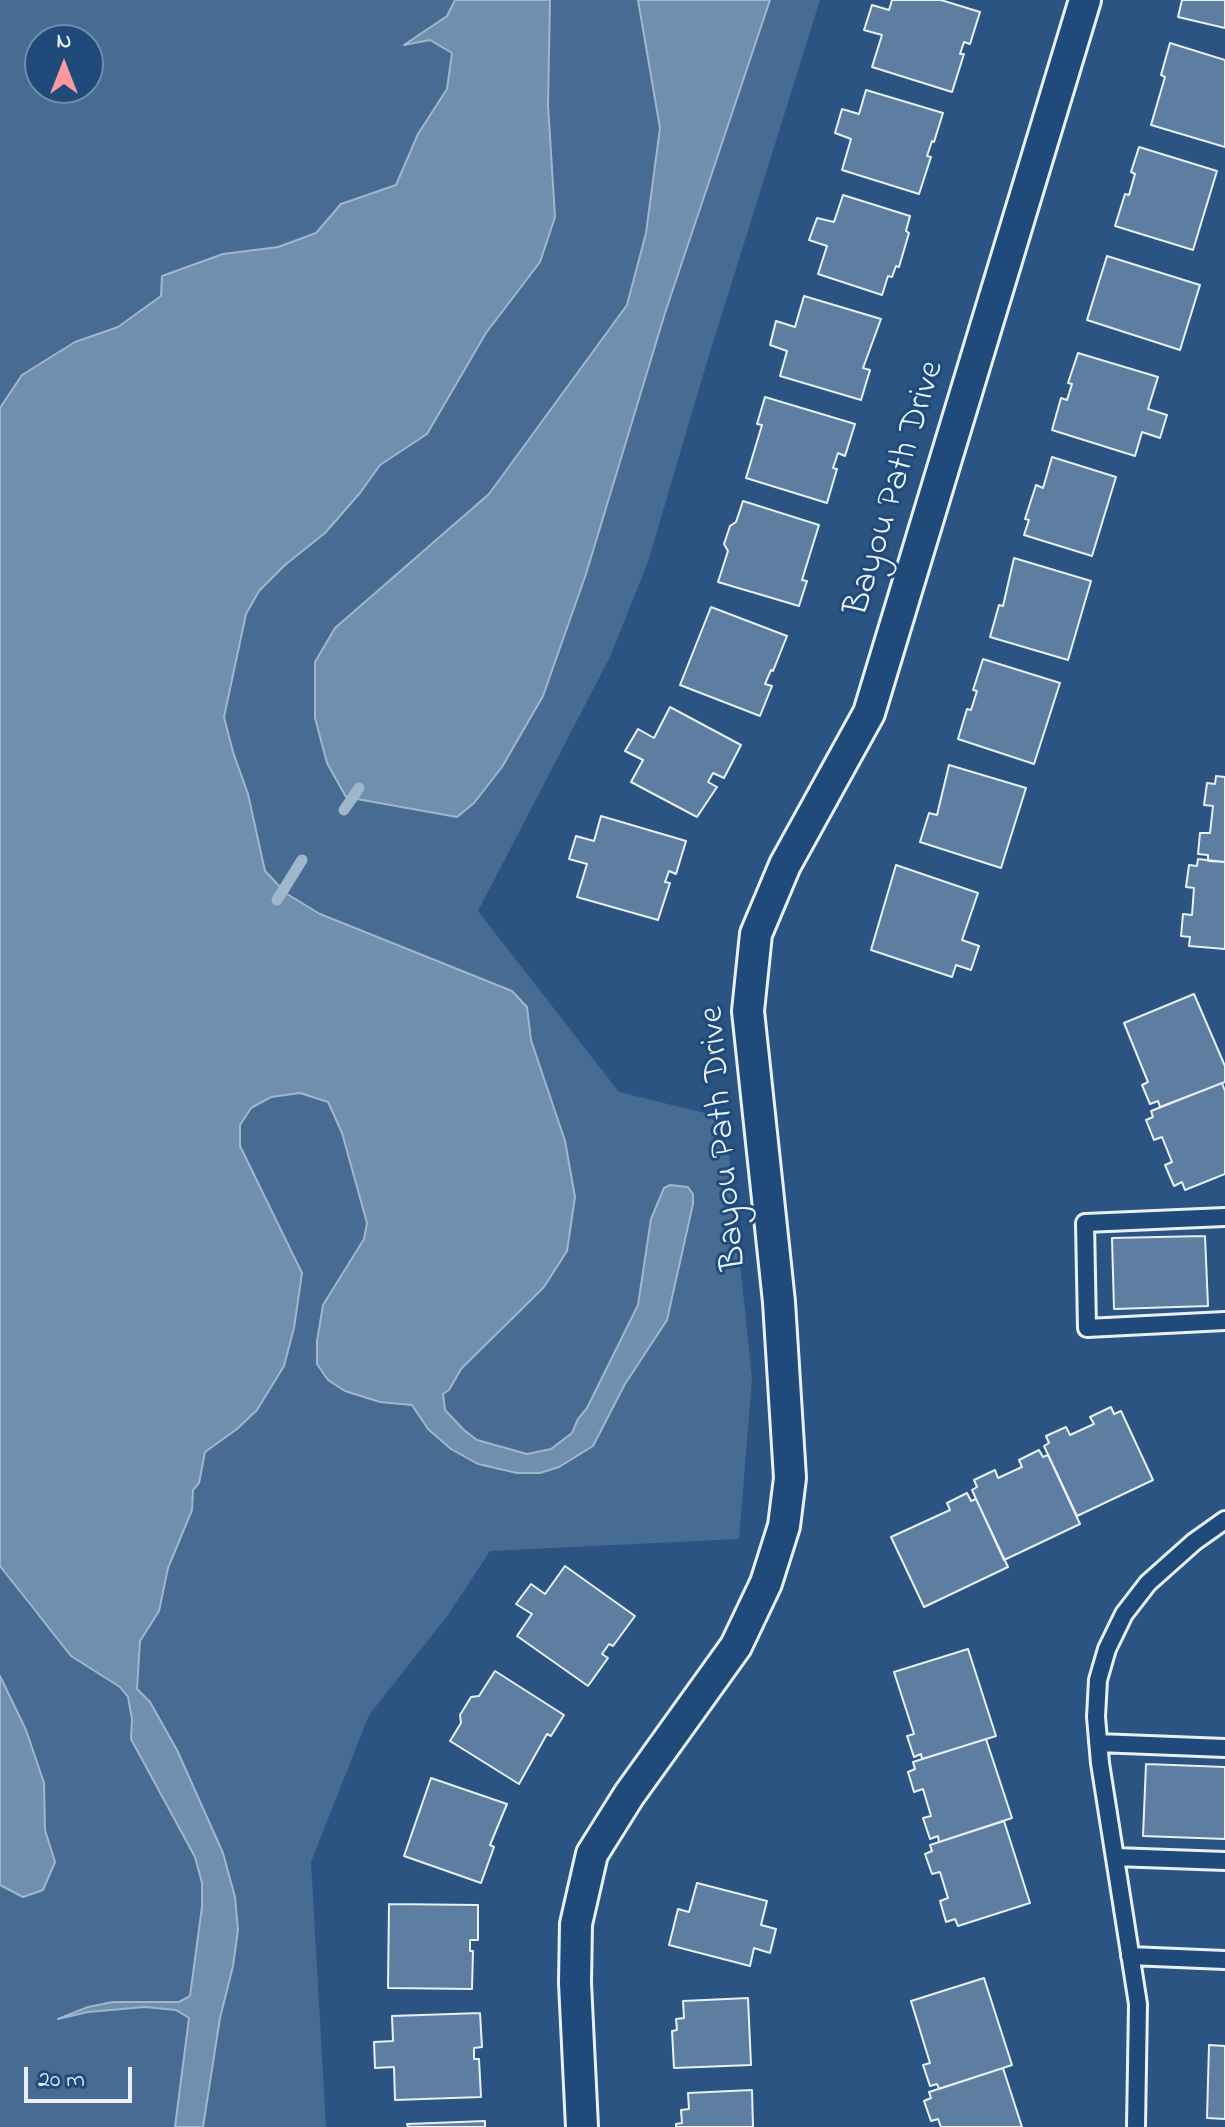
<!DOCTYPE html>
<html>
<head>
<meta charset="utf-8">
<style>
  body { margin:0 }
  #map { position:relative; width:1225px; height:2127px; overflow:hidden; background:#2b5482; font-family:"Indie Flower",sans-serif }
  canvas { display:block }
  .north { position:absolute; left:24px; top:24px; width:80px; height:80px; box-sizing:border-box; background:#1f4a7a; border:2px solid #6f8dac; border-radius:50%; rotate:0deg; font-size:22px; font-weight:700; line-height:32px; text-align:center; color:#e8f1f8 }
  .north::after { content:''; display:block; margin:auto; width:28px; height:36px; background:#ff9aa2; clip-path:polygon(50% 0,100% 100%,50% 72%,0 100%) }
  .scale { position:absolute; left:24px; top:2067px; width:108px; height:36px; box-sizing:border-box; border:4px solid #e8f1f8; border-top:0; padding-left:10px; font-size:24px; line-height:28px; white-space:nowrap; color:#e8f1f8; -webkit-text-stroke:6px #1f4a7a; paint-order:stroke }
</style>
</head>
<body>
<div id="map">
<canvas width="1225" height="2127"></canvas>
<div class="north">N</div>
<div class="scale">20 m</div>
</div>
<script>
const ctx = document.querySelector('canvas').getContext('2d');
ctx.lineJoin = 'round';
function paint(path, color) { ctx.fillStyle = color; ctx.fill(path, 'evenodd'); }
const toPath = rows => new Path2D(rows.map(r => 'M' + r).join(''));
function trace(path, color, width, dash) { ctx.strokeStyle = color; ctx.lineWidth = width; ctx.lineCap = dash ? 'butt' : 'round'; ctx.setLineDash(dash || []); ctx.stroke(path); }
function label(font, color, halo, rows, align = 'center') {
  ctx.font = font + ' "Indie Flower",sans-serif'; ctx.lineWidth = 6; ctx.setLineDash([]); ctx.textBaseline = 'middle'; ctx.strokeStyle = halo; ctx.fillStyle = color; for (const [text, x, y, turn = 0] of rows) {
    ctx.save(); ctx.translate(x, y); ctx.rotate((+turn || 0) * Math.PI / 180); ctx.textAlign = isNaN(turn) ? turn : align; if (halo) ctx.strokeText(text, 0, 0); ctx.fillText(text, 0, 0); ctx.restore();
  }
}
paint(toPath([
  [0,0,455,0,447,16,406,44,430,40,452,52,447,89,418,134,396,185,341,204,316,233,278,247,223,254,118,327,75,342,22,375,0,408],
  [40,40,88,40,88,88,40,88],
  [550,0,820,0,706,365,648,562,610,657,478,911,619,1092,725,1118,752,1379,739,1539,490,1551,448,1615,369,1715,311,1862,326,2127,0,2127,0,1885,23,1897,55,1862,45,1830,44,1783,26,1730,0,1676,0,1566,35,1613,139,1666,140,1640,159,1611,168,1568,192,1510,193,1490,201,1473,205,1452,237,1429,257,1410,284,1366,294,1328,295,1256,240,1146,240,1125,251,1108,271,1097,300,1093,328,1102,342,1133,367,1223,364,1238,356,1253,317,1364,432,1402,449,1390,461,1369,544,1287,567,1251,575,1197,565,1141,531,1040,526,1007,512,991,320,914,287,894,265,871,224,717,246,614,259,591,285,565,325,533,360,493,380,465,427,434,486,333,540,262,555,217,548,105]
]), '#476b93');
const water = toPath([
  [455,0,550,0,548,105,555,217,540,262,486,333,427,434,380,465,360,493,325,533,285,565,259,591,246,614,224,717,233,752,248,794,265,871,287,894,320,914,512,991,527,1007,531,1040,565,1141,575,1197,567,1251,544,1287,461,1369,449,1390,443,1394,445,1410,464,1430,477,1440,527,1454,551,1449,572,1433,578,1419,587,1408,638,1305,651,1219,664,1188,670,1185,688,1187,693,1194,693,1204,667,1320,625,1384,593,1446,559,1467,540,1473,517,1473,478,1464,451,1449,428,1429,412,1405,380,1402,345,1391,328,1380,317,1364,317,1341,323,1305,364,1239,367,1223,342,1133,328,1102,300,1093,271,1097,251,1108,240,1125,240,1146,302,1273,294,1328,284,1366,257,1410,237,1429,205,1452,199,1483,193,1490,192,1510,168,1568,159,1611,140,1641,137,1689,150,1702,177,1750,223,1853,235,1897,238,1930,233,1966,220,2018,203,2127,175,2127,189,2018,176,2010,145,2007,88,2012,58,2019,88,2007,113,2002,179,2002,190,1996,202,1907,202,1883,195,1857,131,1739,132,1719,128,1697,120,1687,71,1656,0,1566,0,408,22,375,75,342,118,327,161,296,162,276,223,254,278,247,316,233,341,204,396,185,418,134,447,89,452,53,430,40,404,45,447,16,455,0],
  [638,0,770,0,665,313,586,574,543,696,502,767,474,803,457,817,346,797,327,763,315,718,315,662,335,628,489,494,627,305,646,233,660,128,638,0],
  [0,1676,26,1730,44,1783,45,1830,55,1862,43,1890,23,1897,0,1885,0,1676]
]);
paint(water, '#708ead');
trace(water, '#a0b6cb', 2);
trace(toPath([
  [344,810,359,788],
  [277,900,302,860]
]), '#a0b6cb', 11);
const building = toPath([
  [892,0,941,0,980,12,970,44,964,42,960,54,964,54,952,92,872,67,882,35,864,30,872,5,889,10,892,0],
  [1182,0,1225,0,1225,28,1178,17,1182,0],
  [1170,43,1225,60,1225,147,1151,125,1165,77,1161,75,1170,43],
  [866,90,943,113,934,142,932,141,927,156,931,157,919,194,842,170,851,139,835,133,842,109,859,114,866,90],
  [1139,147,1217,171,1193,250,1115,226,1125,194,1129,195,1135,174,1131,172,1139,147],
  [843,195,910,216,906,231,909,233,899,267,896,266,892,277,888,276,882,295,818,274,827,246,809,240,817,218,834,222,843,195],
  [1107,256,1200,285,1180,350,1087,320,1107,256],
  [804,296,881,319,863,368,870,370,861,400,780,376,787,351,770,345,776,321,795,327,804,296],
  [1078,353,1158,377,1148,409,1167,415,1160,438,1142,432,1135,456,1052,430,1061,398,1067,400,1072,384,1068,383,1078,353],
  [765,397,855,424,845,456,838,453,833,468,837,469,827,503,746,478,762,425,757,424,765,397],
  [1052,457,1116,477,1092,556,1024,535,1029,520,1025,519,1036,485,1043,488,1052,457],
  [743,501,819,525,802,580,807,581,799,606,718,582,728,551,724,544,730,526,736,522,743,501],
  [1014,558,1091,581,1068,660,990,637,999,605,1003,606,1014,558],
  [711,607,787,636,773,671,771,670,765,684,772,686,760,716,680,685,711,607],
  [983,659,1060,683,1034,764,958,739,967,709,971,710,977,691,973,690,983,659],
  [670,707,741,745,724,778,713,773,708,782,717,787,697,817,631,782,643,760,625,751,638,729,654,738,670,707],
  [949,765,1026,788,1001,868,920,842,929,813,937,815,949,765],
  [1216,776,1225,777,1225,862,1208,861,1208,855,1198,854,1200,833,1210,833,1213,806,1204,805,1207,783,1215,784,1216,776],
  [601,816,686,841,676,874,669,871,665,882,670,883,658,920,577,897,587,864,569,859,576,836,594,841,601,816],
  [1198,859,1225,862,1225,949,1189,946,1190,937,1181,936,1183,914,1192,915,1194,888,1186,887,1189,865,1197,866,1198,859],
  [896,865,978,893,962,940,979,946,971,970,956,965,952,977,871,950,896,865],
  [1194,994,1225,1066,1225,1082,1160,1107,1158,1101,1150,1104,1142,1085,1148,1082,1124,1023,1194,994],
  [1222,1083,1225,1091,1225,1174,1185,1190,1182,1182,1174,1186,1165,1165,1172,1162,1162,1137,1154,1140,1146,1120,1153,1117,1151,1111,1222,1083],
  [1205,1236,1208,1306,1114,1309,1112,1238,1205,1236],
  [1111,1407,1114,1414,1121,1411,1153,1480,1077,1516,1044,1446,1049,1443,1046,1436,1066,1427,1070,1435,1094,1424,1090,1417,1111,1407],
  [1039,1450,1043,1457,1048,1455,1080,1524,1004,1560,972,1490,977,1487,974,1480,995,1470,998,1478,1022,1467,1019,1460,1039,1450],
  [967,1493,971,1501,976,1499,1008,1567,924,1607,891,1537,950,1510,947,1503,967,1493],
  [565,1566,635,1616,613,1646,609,1644,602,1654,608,1658,588,1686,517,1636,532,1614,516,1604,531,1584,545,1594,565,1566],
  [968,1649,996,1736,922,1759,921,1754,914,1757,907,1736,914,1734,894,1672,968,1649],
  [495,1671,564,1715,551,1736,547,1734,519,1784,450,1741,461,1723,460,1715,471,1697,479,1696,495,1671],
  [986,1739,1012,1818,939,1842,938,1836,930,1839,923,1818,931,1816,923,1789,914,1792,908,1772,915,1769,913,1762,986,1739],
  [1146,1764,1225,1767,1225,1839,1143,1836,1146,1764],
  [431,1778,507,1804,490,1845,494,1847,481,1883,404,1856,431,1778],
  [1004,1821,1030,1903,958,1926,955,1919,946,1922,940,1901,948,1898,940,1872,932,1874,925,1854,932,1851,930,1845,1004,1821],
  [697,1883,767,1901,761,1925,776,1929,770,1953,754,1948,750,1966,669,1945,678,1909,689,1912,697,1883],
  [389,1904,478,1905,478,1940,470,1940,470,1951,473,1951,472,1989,388,1988,389,1904],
  [984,1978,1012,2065,939,2089,937,2084,930,2086,923,2065,930,2063,911,2001,984,1978],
  [748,1998,751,2065,674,2068,672,2031,677,2030,676,2019,684,2018,683,2001,748,1998],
  [480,2013,482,2047,474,2048,474,2059,479,2059,481,2097,395,2100,394,2067,375,2068,374,2042,393,2041,392,2016,480,2013],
  [1209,2045,1225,2046,1225,2119,1207,2118,1209,2045],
  [1003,2068,1022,2127,941,2127,938,2119,931,2121,924,2101,931,2098,929,2092,1003,2068],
  [752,2090,753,2127,676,2127,676,2124,682,2123,681,2110,689,2109,688,2093,752,2090],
  [485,2121,485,2127,408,2127,407,2124,485,2121]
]);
paint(building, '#5d7da1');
trace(building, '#e8f1f8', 2);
const lane = toPath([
  [1225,1217,1085,1223,1087,1328,1225,1321],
  [1098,1743,1225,1748],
  [1115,1857,1225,1861],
  [1130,1956,1225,1960],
  [1136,2127,1138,2004,1100,1763,1096,1717,1098,1680,1107,1649,1124,1614,1148,1583,1194,1542,1225,1520]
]);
const street = toPath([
  [582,2127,575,1983,576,1924,592,1854,629,1795,736,1646,766,1583,784,1526,790,1478,779,1302,748,1011,756,934,785,865,869,713,1085,0]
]);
trace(lane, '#e8f1f8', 22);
trace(street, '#e8f1f8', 36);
trace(lane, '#1f4a7a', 16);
trace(street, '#1f4a7a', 30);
label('36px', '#e8f1f8', '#1f4a7a', [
  ["Bayou Path Drive",897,489,-73],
  ["Bayou Path Drive",726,1138,-95]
]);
</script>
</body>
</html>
